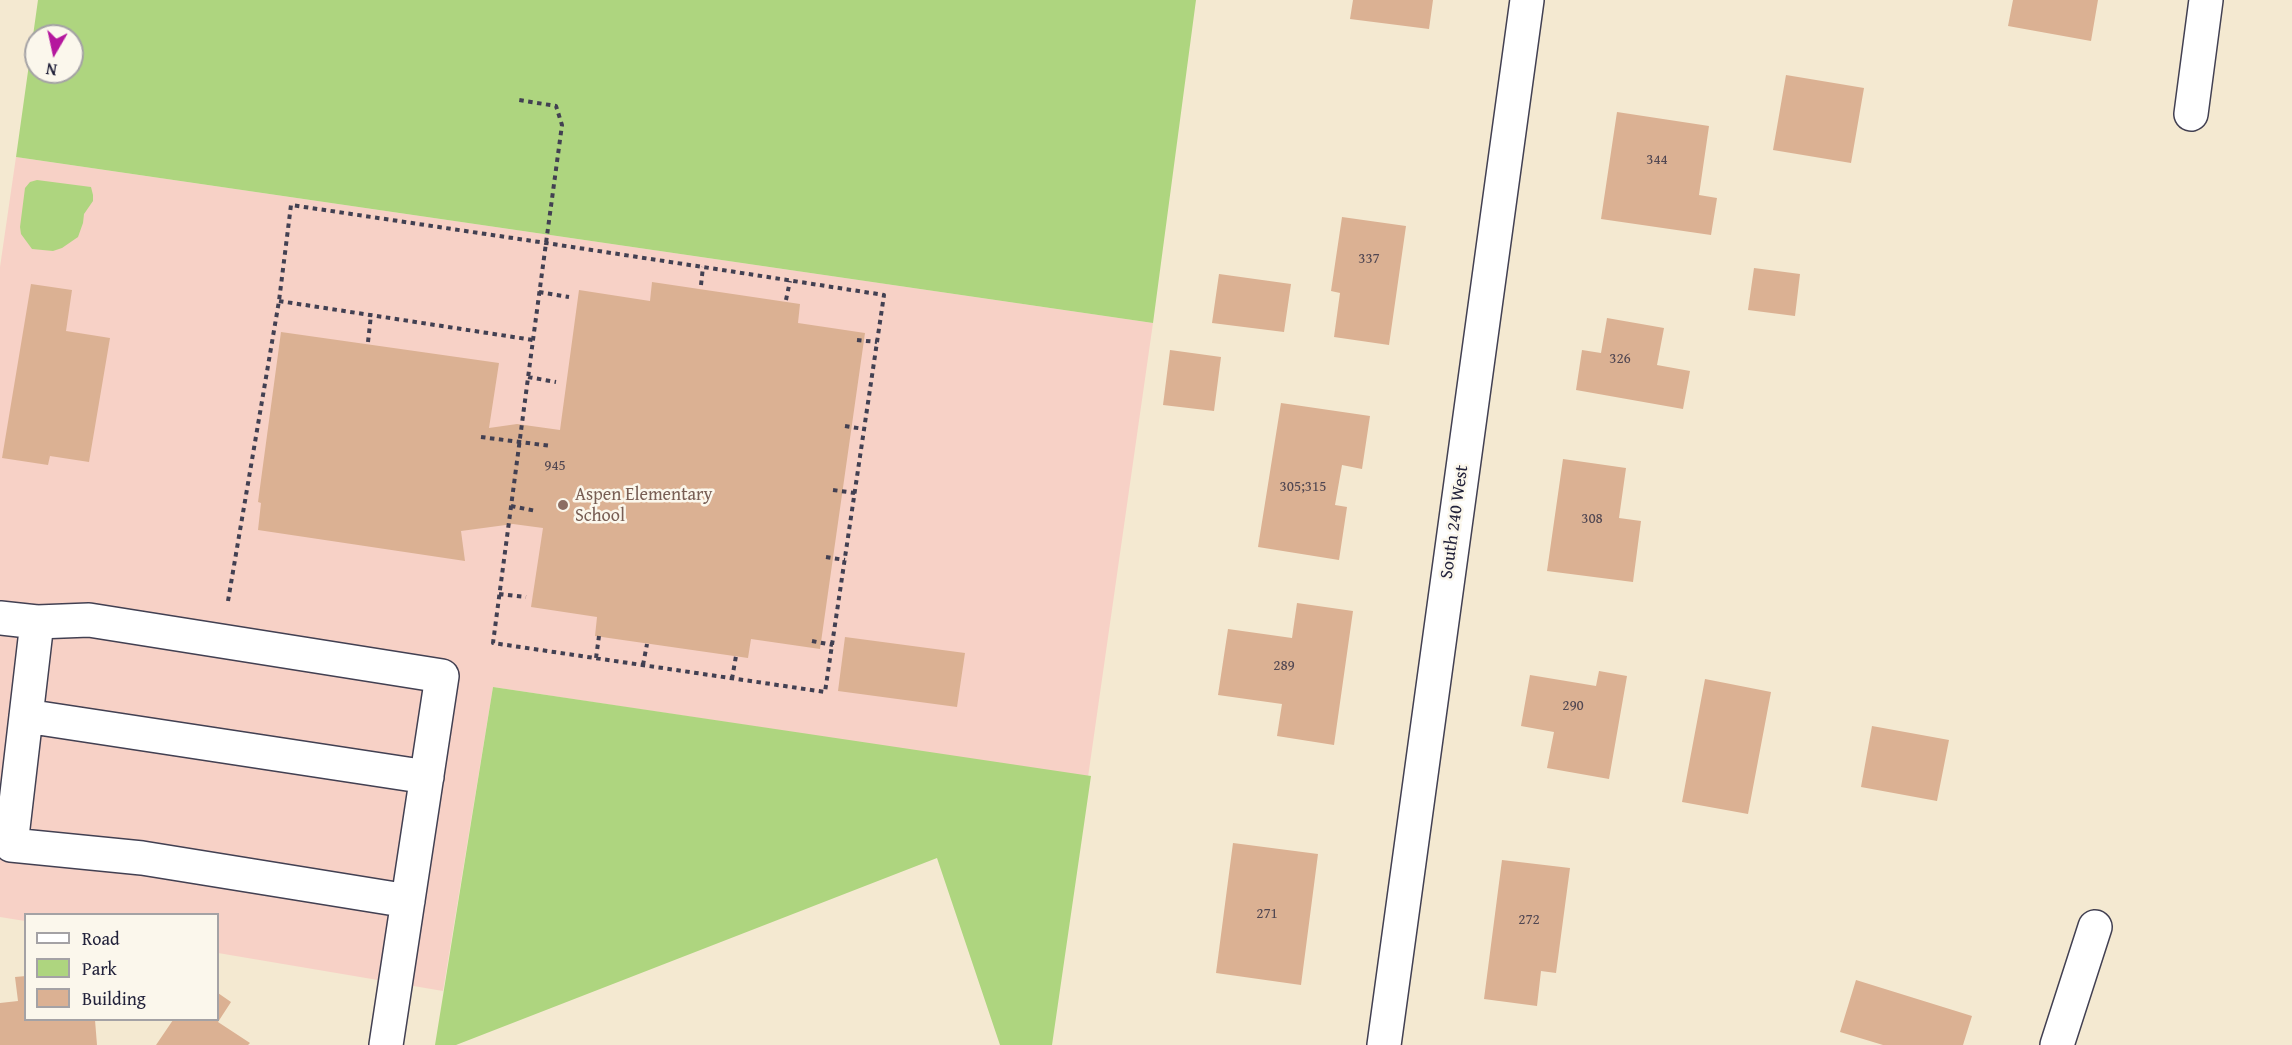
<!DOCTYPE html>
<html>
<head>
<meta charset="utf-8">
<style>
  body { margin:0 }
  #map { position:relative; width:2292px; height:1045px; overflow:hidden; background:#f4e9d1; font-family:"Gentium Book Plus",serif }
  canvas { display:block }
  .legend { position:absolute; left:24px; top:913px; width:195px; height:108px; box-sizing:border-box; background:#fbf7ec; border:2px solid #a4a2a5; margin:0; padding:8px 10px; list-style:none; font-size:18px; color:#22223b }
  .legend li { display:flex; align-items:center; gap:12px; height:30px }
  .legend b { width:30px; border:2px solid #a4a2a5 }
  .north { position:absolute; left:24px; top:24px; width:60px; height:60px; box-sizing:border-box; background:#fbf7ec; border:2px solid #a4a2a5; border-radius:50%; rotate:189deg; font-size:16px; font-weight:700; line-height:24px; text-align:center; color:#22223b }
  .north::after { content:''; display:block; margin:auto; width:21px; height:27px; background:#b5179e; clip-path:polygon(50% 0,100% 100%,50% 72%,0 100%) }
</style>
</head>
<body>
<div id="map">
<canvas width="2292" height="1045"></canvas>
<ul class="legend">
<li><b style="height:8px;background:#fff"></b>Road</li>
<li><b style="height:16px;background:#aed57f"></b>Park</li>
<li><b style="height:16px;background:#dbb193"></b>Building</li>
</ul>
<div class="north">N</div>
</div>
<script>
const ctx = document.querySelector('canvas').getContext('2d');
ctx.lineJoin = 'round';
function paint(path, color) { ctx.fillStyle = color; ctx.fill(path, 'evenodd'); }
const toPath = rows => new Path2D(rows.map(r => 'M' + r).join(''));
function trace(path, color, width, dash) { ctx.strokeStyle = color; ctx.lineWidth = width; ctx.lineCap = dash ? 'butt' : 'round'; ctx.setLineDash(dash || []); ctx.stroke(path); }
function label(font, color, halo, rows, align = 'center') {
  ctx.font = font + ' "Gentium Book Plus",serif'; ctx.lineWidth = 5; ctx.setLineDash([]); ctx.textBaseline = 'middle'; ctx.strokeStyle = halo; ctx.fillStyle = color; for (const [text, x, y, turn = 0] of rows) {
    ctx.save(); ctx.translate(x, y); ctx.rotate((+turn || 0) * Math.PI / 180); ctx.textAlign = isNaN(turn) ? turn : align; if (halo) ctx.strokeText(text, 0, 0); ctx.fillText(text, 0, 0); ctx.restore();
  }
}
paint(toPath([
  [16,157,1153,323,1088,777,493,687,443,991,218,953,218,914,26,914,25,921,0,917,0,267]
]), '#f7d1c6');
paint(toPath([
  [38,0,1196,0,1153,323,16,157],
  [36,36,72,36,72,72,36,72],
  [37,180,91,187,93,195,93,201,84,214,83,223,78,237,62,248,53,251,32,249,21,234,20,227,25,188,30,182],
  [493,687,1091,776,1052,1045,1000,1045,937,858,456,1045,435,1045]
]), '#aed57f');
paint(toPath([
  [1353,0,1433,0,1429,29,1350,19],
  [2013,0,2098,0,2091,41,2008,26],
  [1786,75,1864,88,1851,163,1773,150],
  [1617,112,1709,126,1699,195,1717,198,1711,235,1601,219],
  [1342,217,1406,226,1389,345,1334,337,1340,293,1331,291],
  [1754,268,1800,274,1795,316,1748,310],
  [1219,274,1291,284,1284,332,1212,323],
  [652,282,800,304,798,323,865,333,820,649,751,639,748,658,595,636,597,617,531,607,543,528,513,524,461,531,465,561,258,530,261,503,258,502,281,332,499,363,489,428,517,424,560,430,579,290,650,301],
  [31,284,72,290,66,331,110,338,89,462,50,456,48,465,2,458],
  [1607,318,1664,328,1657,365,1690,371,1683,409,1576,390,1582,350,1601,353],
  [1170,350,1221,357,1214,411,1163,405],
  [1281,403,1370,416,1362,469,1342,465,1335,505,1347,507,1339,560,1258,547],
  [1563,459,1626,468,1619,518,1641,521,1633,582,1547,571],
  [1297,603,1353,611,1334,745,1277,736,1282,704,1218,695,1228,629,1292,638],
  [845,637,965,653,957,707,838,691],
  [1599,671,1627,676,1609,779,1547,768,1554,732,1521,726,1530,675,1596,686],
  [1705,679,1771,692,1748,814,1682,802],
  [1872,726,1949,740,1937,801,1861,787],
  [1233,843,1318,854,1301,985,1216,973],
  [1502,860,1570,868,1556,973,1541,971,1537,1006,1484,999],
  [26,976,26,1020,95,1020,97,1045,0,1045,0,1003,18,1001,15,977],
  [1856,980,1972,1016,1963,1045,1883,1045,1840,1032],
  [218,993,231,1002,218,1022,250,1043,248,1045,156,1045,173,1020,218,1020]
]), '#dbb193');
const minor = toPath([
  [2191,114,2206,0],
  [0,618,37,622,89,620,442,676,386,1045],
  [37,622,11,845,142,858,408,901],
  [26,716,427,777],
  [1384,1045,1527,0],
  [2057,1045,2095,927]
]);
trace(minor, '#424052', 36);
trace(toPath([
  [701,285,703,267],
  [539,292,569,297],
  [786,300,790,281],
  [279,301,533,340],
  [857,340,877,342],
  [368,342,371,315],
  [528,377,556,382],
  [845,426,864,429],
  [481,437,551,446],
  [833,490,855,493],
  [511,506,536,511],
  [826,557,845,560],
  [499,594,526,597],
  [228,601,279,301,291,205,546,243,703,267,884,295,825,692,493,643,533,340,546,243,562,125,556,106,519,100],
  [812,641,833,645],
  [596,658,599,636],
  [643,665,647,644],
  [732,679,736,656]
]), '#424052', 4, [4.5, 4.5]);
trace(minor, '#fff', 33);
for (const [x, y, r, color] of [
  [563,505,6,"#8d6e63"]
]) { const dot = new Path2D(); dot.arc(x, y, r, 0, 2 * Math.PI); ctx.fillStyle = color; ctx.fill(dot); trace(dot, '#fbf7ec', 2); }
label('15px', '#504651', null, [
  ["344",1657,160],
  ["337",1369,259],
  ["326",1620,359],
  ["945",555,466],
  ["305;315",1303,487],
  ["308",1592,519],
  ["289",1284,666],
  ["290",1573,706],
  ["271",1267,914],
  ["272",1529,920]
]);
label('18px', '#785e54', '#fbf7ec', [
  ["Aspen Elementary",575,495],
  ["School",575,516]
], 'left');
label('18px', '#22223b', '#fbf7ec', [
  ["South 240 West",1455,522,-82]
]);
</script>
</body>
</html>
